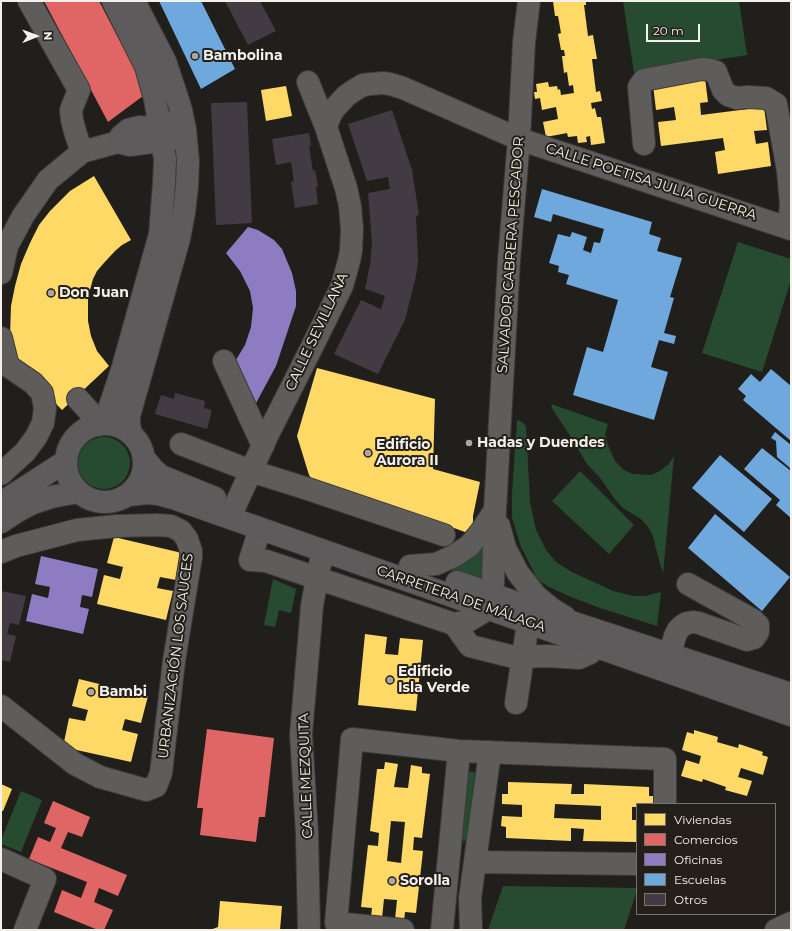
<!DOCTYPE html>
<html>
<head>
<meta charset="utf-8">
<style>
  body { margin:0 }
  #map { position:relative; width:792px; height:931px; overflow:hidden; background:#211f1c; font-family:Montserrat,sans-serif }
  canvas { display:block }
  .frame { position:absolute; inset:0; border:2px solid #f4f0ec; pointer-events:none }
  .legend { position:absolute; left:636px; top:803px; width:140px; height:112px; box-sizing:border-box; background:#241f19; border:1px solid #77736d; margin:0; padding:5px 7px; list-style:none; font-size:12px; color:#f4f0ec }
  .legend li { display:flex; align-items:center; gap:8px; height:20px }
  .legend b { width:20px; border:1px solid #77736d }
  .north { position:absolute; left:16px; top:16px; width:40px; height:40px; -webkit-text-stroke:3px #241f19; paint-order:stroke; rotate:89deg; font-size:11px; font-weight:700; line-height:16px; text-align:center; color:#f4f0ec }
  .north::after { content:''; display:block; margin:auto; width:14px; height:18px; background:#f4f0ec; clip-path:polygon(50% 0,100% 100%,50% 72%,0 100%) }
  .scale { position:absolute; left:646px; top:24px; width:54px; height:18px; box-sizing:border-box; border:2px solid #f4f0ec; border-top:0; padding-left:5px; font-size:12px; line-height:14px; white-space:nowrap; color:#f4f0ec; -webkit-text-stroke:3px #241f19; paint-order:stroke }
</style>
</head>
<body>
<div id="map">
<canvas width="792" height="931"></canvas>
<div class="frame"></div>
<ul class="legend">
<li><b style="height:11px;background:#ffd966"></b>Viviendas</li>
<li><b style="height:11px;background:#e06666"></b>Comercios</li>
<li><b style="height:11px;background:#8e7cc3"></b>Oficinas</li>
<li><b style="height:11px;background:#6fa8dc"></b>Escuelas</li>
<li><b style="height:11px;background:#433b44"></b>Otros</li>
</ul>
<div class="north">N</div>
<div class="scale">20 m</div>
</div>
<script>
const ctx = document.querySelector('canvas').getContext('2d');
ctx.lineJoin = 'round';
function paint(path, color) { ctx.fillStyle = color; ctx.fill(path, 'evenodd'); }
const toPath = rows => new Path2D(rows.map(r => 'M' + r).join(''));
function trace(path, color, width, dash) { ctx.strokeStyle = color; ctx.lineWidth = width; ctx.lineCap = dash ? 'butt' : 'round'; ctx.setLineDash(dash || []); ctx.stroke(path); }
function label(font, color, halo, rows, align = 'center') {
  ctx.font = font + ' Montserrat,sans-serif'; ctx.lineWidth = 4; ctx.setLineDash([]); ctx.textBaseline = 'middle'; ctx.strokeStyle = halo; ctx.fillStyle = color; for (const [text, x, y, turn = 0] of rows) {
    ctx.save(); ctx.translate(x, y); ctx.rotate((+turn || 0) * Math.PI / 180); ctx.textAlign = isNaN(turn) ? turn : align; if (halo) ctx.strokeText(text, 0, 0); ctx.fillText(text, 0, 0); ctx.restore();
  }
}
paint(toPath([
  [623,1,739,1,747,55,634,73],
  [738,242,791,259,791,280,762,372,702,353],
  [551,404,608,424,605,434,608,445,615,461,624,470,633,474,651,475,660,471,668,465,674,456,663,574,655,545,653,536,649,528,641,519,623,508,614,498,601,479,587,464,571,437,553,410],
  [517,420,522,422,526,426,530,502,536,530,546,550,556,562,572,572,613,591,633,596,645,596,661,592,657,626,600,608,571,597,549,587,538,580,521,547,512,518,512,494],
  '78 463a26 26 0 1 1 52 0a26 26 0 1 1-52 0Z',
  [580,471,634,525,609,554,552,501],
  [483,536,484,579,476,579,442,567],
  [273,579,296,589,291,613,279,610,275,627,264,625],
  [465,771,475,772,467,841,457,840],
  [21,791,42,800,21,852,1,844,1,840],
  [503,886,637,888,637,890,624,930,488,930]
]), '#274b30');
paint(toPath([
  [553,1,586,1,586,5,584,5,588,36,593,35,597,59,592,59,596,92,600,91,602,101,591,103,592,109,595,108,597,117,601,117,605,143,591,145,590,136,586,137,587,142,578,143,577,136,568,137,567,133,546,137,543,122,558,119,556,107,542,110,540,98,535,99,534,92,537,92,536,84,548,82,549,87,557,86,558,90,560,89,561,95,574,93,573,85,569,86,567,72,564,73,562,56,565,56,564,50,561,50,558,34,561,33,558,16,555,16],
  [705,78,708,102,700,103,701,115,764,107,767,130,754,131,756,144,768,142,771,166,718,174,715,152,725,150,723,138,661,146,658,122,676,120,674,107,656,110,653,85],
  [286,86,292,116,266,121,261,90],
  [94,176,131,240,122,245,115,251,103,264,97,271,93,279,90,290,88,299,88,321,91,336,97,351,109,366,62,410,19,366,10,336,11,306,15,286,21,264,30,243,39,225,50,211,70,191],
  [317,368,435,399,433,469,480,482,473,516,473,526,468,531,465,532,454,528,453,532,315,484,309,475,297,436],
  [114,537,182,553,176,580,160,577,157,588,173,591,166,620,97,604,104,575,120,579,123,567,107,563],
  [365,634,387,637,385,654,398,655,400,638,423,640,416,711,358,705],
  [79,679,148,696,141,723,125,719,122,730,138,734,131,762,63,747,69,718,85,721,88,710,72,706],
  [694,730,718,737,717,742,738,748,739,744,763,752,762,755,768,757,763,775,741,768,738,777,752,781,747,796,725,790,726,787,703,779,702,782,681,776,686,760,699,764,701,756,682,750,687,732,694,734],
  [385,762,398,764,394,787,408,788,411,765,422,767,422,773,430,774,422,838,414,837,413,850,423,851,416,913,405,912,404,921,395,920,397,900,384,899,382,918,371,917,372,908,361,907,368,845,378,846,379,833,370,831,377,769,384,769],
  [391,821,405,822,401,863,387,861],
  [508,782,572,784,571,794,584,794,584,784,649,787,649,796,656,796,656,804,637,804,637,807,632,807,632,820,637,820,637,842,583,841,584,829,571,828,571,841,506,838,506,827,501,826,502,816,522,817,522,805,502,804,502,794,508,794],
  [555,804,601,806,601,820,554,818],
  [1,784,12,789,3,811,1,811],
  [220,901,282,906,280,930,210,930,218,927]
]), '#ffd966');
paint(toPath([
  [44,1,99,1,147,93,108,122],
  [207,729,274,738,265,817,259,817,256,842,200,835,203,808,197,808],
  [53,801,90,817,82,837,68,832,61,848,127,875,118,896,99,888,94,902,113,910,104,930,98,930,54,912,62,890,81,898,87,882,29,859,38,837,50,842,56,828,44,823]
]), '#e06666');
paint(toPath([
  [248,227,258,230,274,240,282,249,292,273,296,291,296,306,276,366,255,405,234,363,245,345,251,327,253,308,250,291,240,271,226,253],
  [41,556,98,569,92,597,82,595,80,607,89,609,83,634,26,621,32,594,48,598,50,587,35,584]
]), '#8e7cc3');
paint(toPath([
  [159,1,201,1,235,69,201,89],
  [542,189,652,222,649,234,661,238,657,251,682,258,670,297,674,298,664,333,676,336,674,344,659,340,651,367,668,372,654,420,573,395,587,347,603,352,618,300,566,284,569,275,558,272,559,266,549,263,558,234,570,237,572,232,587,237,583,250,591,253,594,242,600,243,604,229,553,214,551,222,534,217],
  [771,369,791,386,791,441,743,400,746,396,738,389,751,374,760,382],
  [775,432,791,445,791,468,790,468,777,457,776,441,771,438],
  [762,448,791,471,791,518,776,505,780,500,744,469],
  [720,455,772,499,744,532,692,488],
  [715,514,790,577,762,611,688,548]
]), '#6fa8dc');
paint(toPath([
  [225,1,260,1,276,31,248,45],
  [247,102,252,223,216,225,211,103],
  [392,110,412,170,419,215,416,216,418,261,416,276,405,320,378,374,334,354,361,300,381,309,385,296,365,289,370,265,372,242,368,193,390,189,388,177,367,181,348,124],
  [309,133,311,146,309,147,313,171,315,170,318,186,316,187,318,204,295,208,291,182,294,181,291,162,276,165,272,139],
  [175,393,205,401,204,408,212,410,207,429,155,414,161,395,174,399],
  [1,591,26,596,19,625,10,623,7,634,16,636,10,662,1,660]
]), '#433b44');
const minor = toPath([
  [29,1,79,90,71,110,72,120,76,135,82,152],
  [326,127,330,116,334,109,346,96,353,91,363,85,371,84,383,83,390,84,403,88,519,139,791,229],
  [644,144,639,87,644,80,702,69,710,70,716,72,723,90,728,95,737,98,748,97,766,98,776,104,788,171,791,204,789,228],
  [1,273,7,246,23,216,48,180,82,152,118,142],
  [1,338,8,366],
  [224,361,263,446],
  [1,362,8,366,33,383,42,393,45,408,43,423,36,437,25,452,1,474],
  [78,399,89,411,98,425],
  [181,444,251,471,308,489,444,535],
  [235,506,268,434,314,343,342,286,349,261,351,251,352,229,350,206,346,188,326,127,308,82],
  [499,526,505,548,518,573,536,596,552,609,565,617],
  [260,529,250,560,266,561,454,624,468,621,488,609],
  [1,552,16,546,77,530,117,526,157,525,171,526,181,531,187,539,191,551,191,557,174,661,161,773,156,786,146,790,100,777,75,764,1,706],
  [410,566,436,564,454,556,469,546,480,533,495,510],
  [473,601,482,598,490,593,493,583,495,510,509,260,519,139,524,42,529,1],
  [454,624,470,646,514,657,549,656,579,658,590,653,595,646],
  [670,654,675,636,678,630,682,626,687,623,693,622,699,623,747,640,754,638,758,632,758,625,753,620,688,584],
  [516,703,528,623],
  [1,859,45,879,25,930],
  [475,862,637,864],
  [309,930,307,834,301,734,312,606,317,578,323,551],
  [403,930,336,923,352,739,459,751,665,759,665,804],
  [442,930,459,751],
  [471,930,470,898,490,752],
  [776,930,791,923]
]);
const major = toPath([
  [167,122,161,133,152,142,130,145,118,142,121,136,128,130,140,127,152,128,161,133,170,140],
  '66 463a39 39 0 1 1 78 0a39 39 0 1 1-78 0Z',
  [100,424,107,415,123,367,160,234,164,183,165,159,155,99,146,67,113,1],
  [131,433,129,425,129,416,179,239,184,213,187,186,188,161,185,129,181,110,176,94,165,61,134,1],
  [144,458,153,469,161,476,215,498],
  [128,495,147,493,158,494,176,499,791,715],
  [1,503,66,461],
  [1,522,16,512,33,503,51,497,78,492],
  [457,582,574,623,791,694]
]);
trace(minor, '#3d3b38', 24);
trace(major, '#3d3b38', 24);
trace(minor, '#5f5d5b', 22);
trace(major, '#5e5b5d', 22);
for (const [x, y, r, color] of [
  [195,56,4,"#aaa7a3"],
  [51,293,4,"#aaa7a3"],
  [469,443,4,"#aaa7a3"],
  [368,453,4,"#aaa7a3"],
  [390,680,4,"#aaa7a3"],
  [91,692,4,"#aaa7a3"],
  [392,881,4,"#aaa7a3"]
]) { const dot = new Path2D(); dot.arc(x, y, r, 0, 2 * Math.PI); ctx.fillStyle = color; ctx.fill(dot); trace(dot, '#241f19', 1.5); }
label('bold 14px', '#f4f0ec', '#241f19', [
  ["Bambolina",203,56],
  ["Don Juan",59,293],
  ["Hadas y Duendes",477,443],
  ["Edificio",376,445],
  ["Aurora II",376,461],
  ["Edificio",398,672],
  ["Isla Verde",398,688],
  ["Bambi",99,692],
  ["Sorolla",400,881]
], 'left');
label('14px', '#f4f0ec', '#241f19', [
  ["CALLE POETISA JULIA GUERRA",651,182,18],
  ["SALVADOR CABRERA PESCADOR",511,255,-86],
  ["CALLE SEVILLANA",317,332,-65],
  ["CARRETERA DE MÁLAGA",461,599,19],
  ["URBANIZACIÓN LOS SAUCES",176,656,-83],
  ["CALLE MEZQUITA",306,776,-92]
]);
</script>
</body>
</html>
